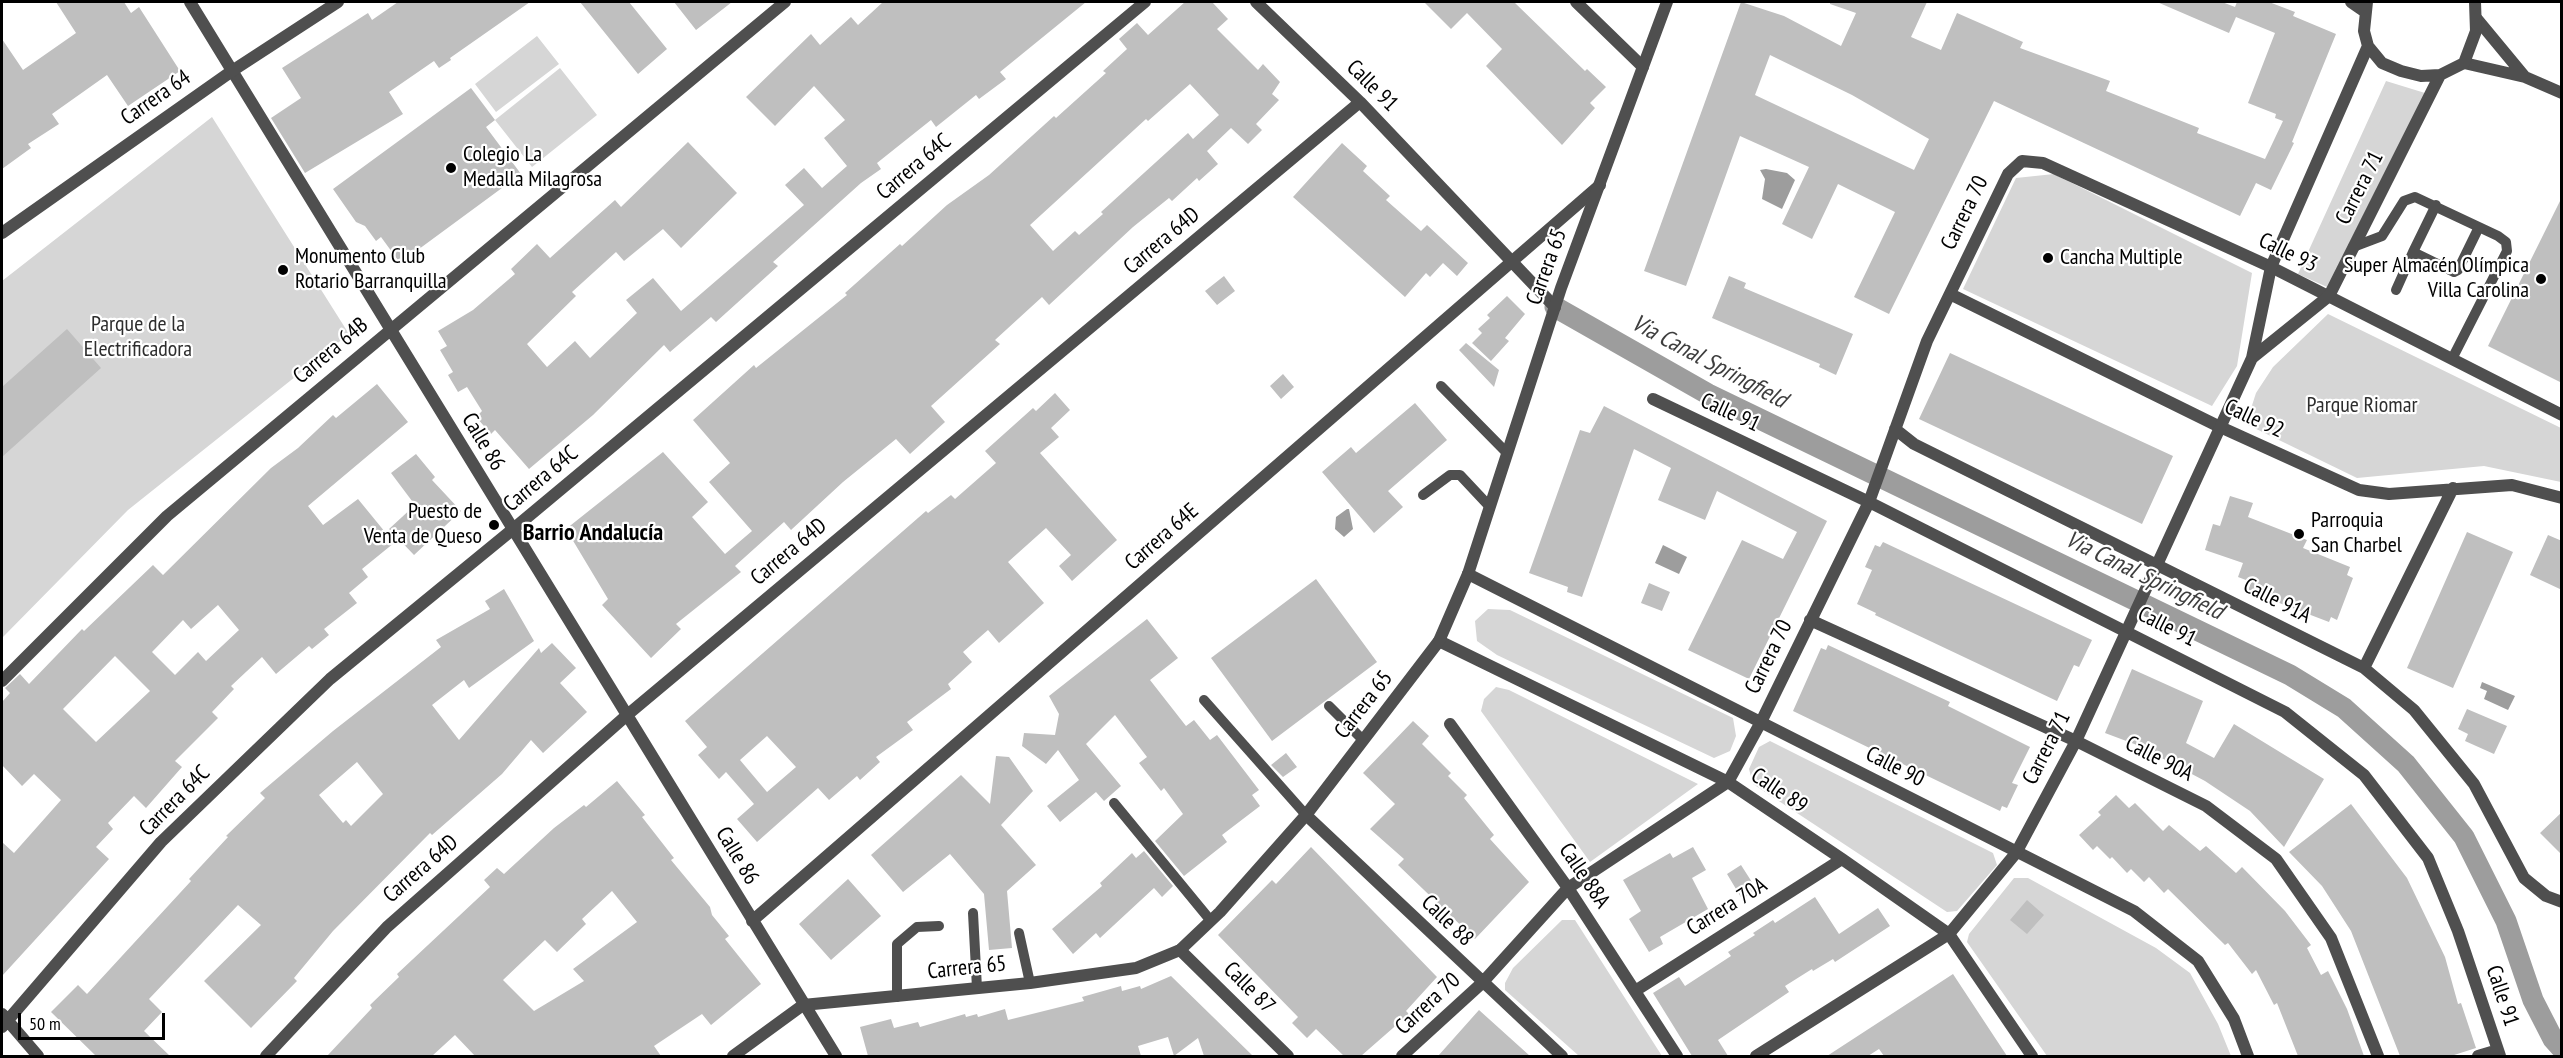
<!DOCTYPE html>
<html>
<head>
<meta charset="utf-8">
<style>
  body { margin:0 }
  #map { position:relative; width:2563px; height:1058px; overflow:hidden; background:#fff; font-family:"PT Sans Narrow",sans-serif }
  canvas { display:block }
  .frame { position:absolute; inset:0; border:3px solid #000; pointer-events:none }
  .scale { position:absolute; left:18px; top:1013px; width:147px; height:27px; box-sizing:border-box; border:3px solid #000; border-top:0; padding-left:8px; font-size:18px; line-height:21px; white-space:nowrap; color:#000; -webkit-text-stroke:4px #fff; paint-order:stroke }
</style>
</head>
<body>
<div id="map">
<canvas width="2563" height="1058"></canvas>
<div class="frame"></div>
<div class="scale">50 m</div>
</div>
<script>
const ctx = document.querySelector('canvas').getContext('2d');
ctx.lineJoin = 'round';
function paint(path, color) { ctx.fillStyle = color; ctx.fill(path, 'evenodd'); }
const toPath = rows => new Path2D(rows.map(r => 'M' + r).join(''));
function trace(path, color, width, dash) { ctx.strokeStyle = color; ctx.lineWidth = width; ctx.lineCap = dash ? 'butt' : 'round'; ctx.setLineDash(dash || []); ctx.stroke(path); }
function label(font, color, halo, rows, align = 'center') {
  ctx.font = font + ' "PT Sans Narrow",sans-serif'; ctx.lineWidth = 4.5; ctx.setLineDash([]); ctx.textBaseline = 'middle'; ctx.strokeStyle = halo; ctx.fillStyle = color; for (const [text, x, y, turn = 0] of rows) {
    ctx.save(); ctx.translate(x, y); ctx.rotate((+turn || 0) * Math.PI / 180); ctx.textAlign = isNaN(turn) ? turn : align; if (halo) ctx.strokeText(text, 0, 0); ctx.fillText(text, 0, 0); ctx.restore();
  }
}
paint(toPath([
  [537,36,559,64,496,112,475,84],
  [560,68,597,115,532,167,495,120],
  [2386,81,2425,93,2327,287,2298,274],
  [212,117,349,334,128,510,2,638,2,281],
  [2054,174,2252,273,2237,366,2212,406,1963,289,2016,178],
  [2328,314,2561,428,2561,482,2484,466,2357,478,2246,424,2256,393,2273,367],
  [1488,609,1510,610,1733,718,1736,736,1730,751,1714,758,1497,655,1477,641,1475,621],
  [1496,687,1509,690,1698,784,1590,862,1481,711,1484,699],
  [1770,741,1993,853,1997,865,1957,911,1947,912,1753,784,1749,769,1759,747],
  [2014,878,2028,878,2156,948,2190,973,2218,1024,2231,1056,2047,1056,1967,942,1969,934],
  [1562,920,1575,920,1662,1056,1579,1056,1505,990,1505,983,1513,968]
]), '#d6d6d6');
paint(toPath([
  [1766,169,1787,173,1795,180,1782,209,1762,199,1765,179,1760,170],
  [1347,509,1349,509,1353,529,1344,537,1335,529,1336,517],
  [1663,545,1687,557,1679,574,1655,563],
  [2482,682,2515,696,2508,710,2484,699,2487,691,2480,688]
]), '#9d9d9d');
trace(toPath([
  [1555,307,1708,394,2290,675,2344,708,2406,764,2464,837,2506,921,2533,1000,2553,1039,2562,1049]
]), '#9d9d9d', 21);
paint(toPath([
  [56,2,124,2,131,13,139,7,180,71,128,106,107,75,52,114,59,124,28,144,31,148,2,169,2,39,23,70,76,33],
  [398,2,530,2,450,58,451,60,439,68,434,61,389,92,403,114,305,173,271,118,301,98,282,68,368,13,372,20],
  [580,2,629,2,667,49,638,74],
  [674,2,732,2,696,30],
  [883,2,1086,2,1000,72,1006,79,979,99,976,95,936,127,931,120,877,163,881,169,861,183,773,262,778,266,716,322,711,317,670,352,664,345,593,415,529,469,495,430,491,434,476,417,482,411,467,387,458,392,448,375,453,372,440,350,447,346,438,331,473,310,515,274,511,269,537,244,550,258,615,200,621,207,688,142,737,193,681,248,663,229,624,261,616,252,572,292,576,296,527,344,547,367,575,341,590,358,637,313,626,300,653,278,681,311,804,205,785,185,804,168,822,188,847,166,824,138,845,120,814,86,775,126,746,97,811,34,820,45,851,17,858,25],
  [1185,2,1212,2,1228,19,1217,29,1258,70,1263,64,1280,82,1272,94,1279,100,1256,124,1262,130,1248,144,1231,128,1207,151,1218,164,1199,181,1197,178,1172,201,1169,198,1133,227,1049,305,1042,297,995,340,1000,344,931,406,945,422,910,454,896,439,843,482,791,530,784,522,735,566,741,572,676,624,681,629,651,658,602,605,608,599,566,529,663,452,708,502,692,517,725,554,752,531,709,482,730,463,693,420,754,365,756,368,847,295,845,293,900,244,902,246,947,205,989,175,1054,116,1056,118,1106,73,1103,71,1127,49,1119,39,1137,23,1148,35],
  [1190,84,1219,115,1193,139,1188,133,1101,212,1103,214,1079,235,1075,231,1053,251,1030,225,1146,119,1148,121],
  [1424,2,1514,2,1585,71,1587,69,1606,87,1590,103,1595,108,1562,145,1486,66,1502,49,1467,13,1451,29],
  [1741,2,1784,16,1841,46,1856,13,1830,4,1830,2,1927,2,1911,37,1941,50,1957,13,2023,42,2020,48,2110,81,2106,91,2199,128,2197,133,2265,159,2283,121,2275,118,2276,114,2248,103,2275,33,2236,17,2229,33,2157,2,2222,2,2235,7,2237,2,2269,2,2295,12,2293,16,2336,34,2292,142,2294,143,2271,190,2256,183,2240,216,1994,101,1889,314,1854,297,1895,212,1838,184,1812,239,1782,224,1809,167,1740,136,1686,286,1644,271],
  [1770,55,1852,95,1929,139,1914,170,1755,95],
  [471,88,495,120,486,127,521,174,400,263,381,237,376,241,365,226,356,222,333,189],
  [1342,143,1367,166,1363,171,1390,196,1386,200,1421,231,1427,225,1468,263,1457,276,1443,263,1430,277,1426,273,1405,297,1293,197],
  [2562,197,2562,383,2488,346],
  [1224,276,1235,291,1217,305,1205,291],
  [1729,276,1746,283,1744,288,1853,334,1836,375,1819,367,1820,364,1712,318],
  [1507,296,1525,314,1505,338,1509,341,1491,361,1472,343,1482,333,1478,329,1490,318,1487,315],
  [67,329,101,368,2,457,2,387],
  [1466,343,1499,370,1494,387,1459,350],
  [1950,353,2173,456,2142,524,1919,419],
  [1283,374,1294,387,1281,399,1270,386],
  [377,384,408,422,308,506,323,525,358,499,394,543,362,569,368,577,349,593,357,603,324,629,329,635,312,649,309,646,276,674,262,657,231,686,234,689,212,712,218,718,175,761,182,767,146,808,134,796,108,823,113,829,96,847,109,859,2,976,2,842,14,853,61,800,34,774,22,786,2,765,2,702,10,693,5,688,20,674,29,684,82,629,84,631,153,565,163,575,271,468,298,448,333,415,336,418],
  [218,605,239,630,206,661,198,652,175,675,152,652,183,620,191,629],
  [115,656,150,691,96,742,63,709],
  [1055,393,1070,410,1051,428,1059,437,1040,453,1117,540,1072,581,1059,566,1071,555,1046,528,1008,562,1044,603,999,643,988,630,963,652,972,662,948,684,951,689,907,722,913,730,876,757,880,762,860,780,857,776,829,800,818,788,757,842,737,819,754,804,726,772,719,779,698,755,707,747,685,721,926,511,928,513,951,495,955,499,996,463,985,451,1033,408,1036,411],
  [767,736,796,767,767,792,740,760],
  [1415,403,1447,440,1388,491,1403,507,1374,533,1322,472,1351,447,1356,453],
  [1604,406,1827,521,1749,679,1688,650,1742,540,1783,559,1797,532,1717,491,1705,520,1658,500,1671,468,1634,449,1582,597,1567,592,1568,587,1529,573,1580,430,1590,433],
  [416,454,435,477,432,480,461,511,414,555,389,529,415,505,391,473],
  [2230,496,2253,503,2248,517,2307,540,2303,548,2350,567,2347,575,2353,578,2337,620,2331,617,2329,622,2248,591,2251,582,2238,577,2243,563,2205,550,2213,524,2220,526],
  [2467,532,2513,552,2453,688,2407,668],
  [2548,535,2562,541,2562,590,2530,575],
  [1883,542,2092,640,2079,667,2074,665,2057,701,1875,615,1876,613,1857,604,1872,570,1865,567,1875,545,1880,547],
  [1316,579,1377,662,1272,741,1211,658],
  [1649,583,1670,592,1662,611,1641,603],
  [504,589,534,641,469,688,464,680,432,705,459,740,539,648,541,653,552,643,576,668,560,683,587,712,543,753,531,740,502,774,432,835,430,833,333,931,294,978,297,981,251,1028,204,981,261,925,238,905,149,999,162,1012,144,1031,170,1056,96,1056,51,1012,78,985,87,994,191,881,189,879,228,837,226,836,265,798,260,793,333,731,441,647,436,640,490,609,485,601],
  [357,762,383,794,351,826,346,820,343,823,319,795],
  [1147,619,1178,658,1150,680,1186,726,1194,720,1210,740,1217,735,1259,790,1252,795,1260,806,1222,835,1227,842,1184,876,1155,841,1183,814,1164,788,1161,791,1139,763,1147,757,1115,715,1086,744,1121,786,1104,801,1096,792,1060,822,1047,806,1079,780,1058,750,1046,764,1022,746,1024,733,1055,735,1059,714,1049,696],
  [1828,645,1950,702,1948,706,2030,747,2012,783,2018,785,2007,808,2002,806,2000,811,1793,711,1821,648,1826,650],
  [2132,669,2203,701,2186,743,2214,758,2234,724,2324,779,2284,847,2250,811,2205,781,2137,745,2105,733],
  [2467,709,2507,726,2494,754,2465,741,2468,734,2458,729],
  [1413,721,1429,736,1422,744,1451,773,1448,776,1467,795,1464,798,1494,835,1490,839,1529,882,1475,939,1398,865,1404,859,1370,829,1395,804,1363,773],
  [1286,753,1297,767,1283,777,1271,765],
  [996,756,1009,757,1033,791,1001,825,1036,865,1007,891,1012,948,989,950,984,894,950,854,903,892,871,855,961,775,990,804],
  [617,781,645,815,642,817,674,858,671,860,710,907,712,915,729,936,725,939,761,984,711,1025,702,1014,654,1046,661,1056,475,1056,455,1035,432,1056,327,1056,372,1008,370,1005,399,977,397,974,490,887,484,880,497,868,504,874,554,828,584,805,586,807],
  [612,891,637,922,573,969,584,981,534,1011,503,980,545,940,557,952,586,924,582,919],
  [2116,795,2129,808,2135,803,2163,831,2169,825,2200,851,2206,846,2236,873,2242,867,2285,911,2311,945,2307,948,2321,975,2328,971,2347,1009,2364,1056,2298,1056,2277,1003,2274,1005,2256,970,2252,974,2228,943,2225,945,2168,889,2164,893,2149,877,2144,882,2131,869,2127,873,2112,857,2110,859,2097,846,2093,850,2079,835,2101,815,2098,812],
  [2351,804,2407,878,2445,957,2458,1004,2461,1003,2476,1048,2451,1056,2400,1056,2351,931,2322,886,2289,852],
  [2562,812,2562,855,2540,833],
  [1311,847,1437,977,1406,1011,1409,1014,1361,1056,1344,1056,1316,1029,1307,1038,1292,1023,1298,1017,1218,935,1272,880,1276,884],
  [1693,847,1706,870,1692,878,1708,909,1660,937,1663,944,1649,952,1629,919,1641,911,1623,880,1670,853,1673,858],
  [1144,851,1173,886,1162,897,1154,888,1100,938,1096,933,1073,954,1052,929,1102,886,1100,883,1132,853,1136,858],
  [1741,865,1757,890,1742,899,1727,874],
  [848,879,881,916,831,960,799,924],
  [1815,897,1839,934,1878,908,1890,926,1835,962,1833,959,1813,971,1812,969,1785,986,1789,992,1718,1040,1728,1056,1692,1056,1653,993,1679,977,1685,986,1731,956,1728,952,1755,935,1753,933,1773,920,1775,923],
  [2027,900,2044,915,2027,934,2010,920],
  [1953,974,2007,1056,1884,1056,1879,1049,1868,1056,1827,1056],
  [1171,976,1253,1056,1204,1056,1198,1038,1174,1056,1168,1037,1138,1046,1141,1056,868,1056,860,1027,891,1019,894,1028,918,1022,920,1027,965,1014,966,1017,977,1014,978,1017,1005,1009,1008,1020,1084,1001,1082,997,1121,986,1122,991,1140,986,1141,989],
  [1479,1010,1530,1056,1438,1056]
]), '#bfbfbf');
trace(toPath([
  [2436,205,2413,252,2454,272,2458,270,2479,227],
  [2353,247,2382,236,2404,201,2415,197,2498,236,2506,242,2507,251,2452,359],
  [2396,290,2413,252],
  [1441,386,1507,453],
  [1423,495,1450,475,1460,475,1490,507],
  [1204,700,1306,815],
  [1329,706,1363,740],
  [1114,803,1211,921],
  [973,913,977,988],
  [1019,933,1030,983],
  [897,997,897,944,917,927,939,926]
]), '#4f4f4f', 10);
trace(toPath([
  [190,2,836,1056],
  [1256,2,1360,102,1555,307],
  [1576,2,1643,67],
  [2477,19,2525,77],
  [2464,63,2525,77,2562,93],
  [1950,294,2218,426,2359,490,2389,494,2512,485,2562,498],
  [1653,399,1869,502,2285,712,2364,775,2428,858,2458,931,2500,1056],
  [1895,429,1914,444,2364,668,2414,710,2474,784,2524,878,2546,896,2562,902],
  [1468,574,2134,911,2198,961,2234,1019,2248,1056],
  [1810,620,2076,741,2206,806,2276,859,2331,938,2378,1056],
  [1439,641,1728,782,1842,859,1949,934,2032,1056],
  [2364,668,2453,488],
  [2,681,167,516,785,2],
  [1450,724,1568,888,1677,1056],
  [1306,815,1562,1056],
  [752,921,1600,185],
  [1180,950,1288,1056],
  [1635,991,1842,859],
  [2,1014,38,1056],
  [2,1027,161,842,330,679,512,530,1145,2],
  [266,1056,387,927,626,716,1360,102],
  [1402,1056,1482,983,1568,888,1728,782,1761,722,1869,502,1927,341,2008,174,2022,161,2043,163,2271,267,2562,415],
  [2478,1056,2498,1050]
]), '#4f4f4f', 12);
trace(toPath([
  [2351,2,2364,11],
  [2367,2,2364,31,2368,46,2382,63,2401,71,2421,76,2440,75,2464,63,2476,31,2475,2],
  [2,233,232,71,338,2],
  [2252,358,2329,296,2440,75],
  [733,1056,803,1005,1030,983,1136,968,1180,950,1220,912,1306,815,1439,641,1468,574,1561,288,1667,2],
  [1756,1056,1949,934,2016,853,2076,741,2252,358,2271,267,2368,46]
]), '#4f4f4f', 12);
for (const [x, y, r, color] of [
  [451,168,6,"#000"],
  [2048,258,6,"#000"],
  [283,270,6,"#000"],
  [2541,279,6,"#000"],
  [494,525,6,"#000"],
  [2299,534,6,"#000"]
]) { const dot = new Path2D(); dot.arc(x, y, r, 0, 2 * Math.PI); ctx.fillStyle = color; ctx.fill(dot); trace(dot, '#fff', 2); }
label('22px', '#000', '#fff', [
  ["Calle 91",1372,86,45],
  ["Carrera 64",156,98,-35],
  ["Carrera 64C",914,167,-40],
  ["Carrera 71",2360,188,-63],
  ["Carrera 70",1965,213,-64],
  ["Carrera 64D",1162,241,-40],
  ["Calle 93",2288,253,26],
  ["Carrera 65",1547,267,-70],
  ["Carrera 64B",331,351,-40],
  ["Calle 91",1730,413,25],
  ["Calle 92",2254,419,25],
  ["Calle 86",483,442,59],
  ["Carrera 64C",541,479,-40],
  ["Carrera 64E",1162,537,-41],
  ["Carrera 64D",789,552,-40],
  ["Calle 91A",2277,601,27],
  ["Calle 91",2167,627,27],
  ["Carrera 70",1769,657,-64],
  ["Carrera 65",1364,705,-52],
  ["Carrera 71",2047,748,-63],
  ["Calle 90A",2159,759,27],
  ["Calle 90",1895,767,27],
  ["Calle 89",1779,791,34],
  ["Carrera 64C",175,801,-45],
  ["Calle 86",737,856,59],
  ["Carrera 64D",421,869,-41],
  ["Calle 88A",1584,876,56],
  ["Carrera 70A",1727,907,-32],
  ["Calle 88",1447,921,44],
  ["Carrera 65",967,968,-6],
  ["Calle 87",1249,988,45],
  ["Calle 91",2502,996,72],
  ["Carrera 70",1428,1004,-43]
]);
label('22px', '#000', '#fff', [
  ["Colegio La",463,155],
  ["Medalla Milagrosa",463,180],
  ["Monumento Club",295,257],
  ["Rotario Barranquilla",295,282],
  ["Cancha Multiple",2060,258],
  ["Super Almacén Olímpica",2529,266,"right"],
  ["Villa Carolina",2529,291,"right"],
  ["Puesto de",482,512,"right"],
  ["Venta de Queso",482,537,"right"],
  ["Parroquia",2311,521],
  ["San Charbel",2311,546]
], 'left');
label('22px', '#2d2d2d', '#fff', [
  ["Parque de la",138,325],
  ["Electrificadora",138,350],
  ["Parque Riomar",2362,406]
]);
label('italic 24px', '#3e3e3e', '#fff', [
  ["Via Canal Springfield",1709,362,28],
  ["Via Canal Springfield",2144,576,26]
]);
label('bold 24px', '#000', '#fff', [
  ["Barrio Andalucía",593,533]
]);
</script>
</body>
</html>
